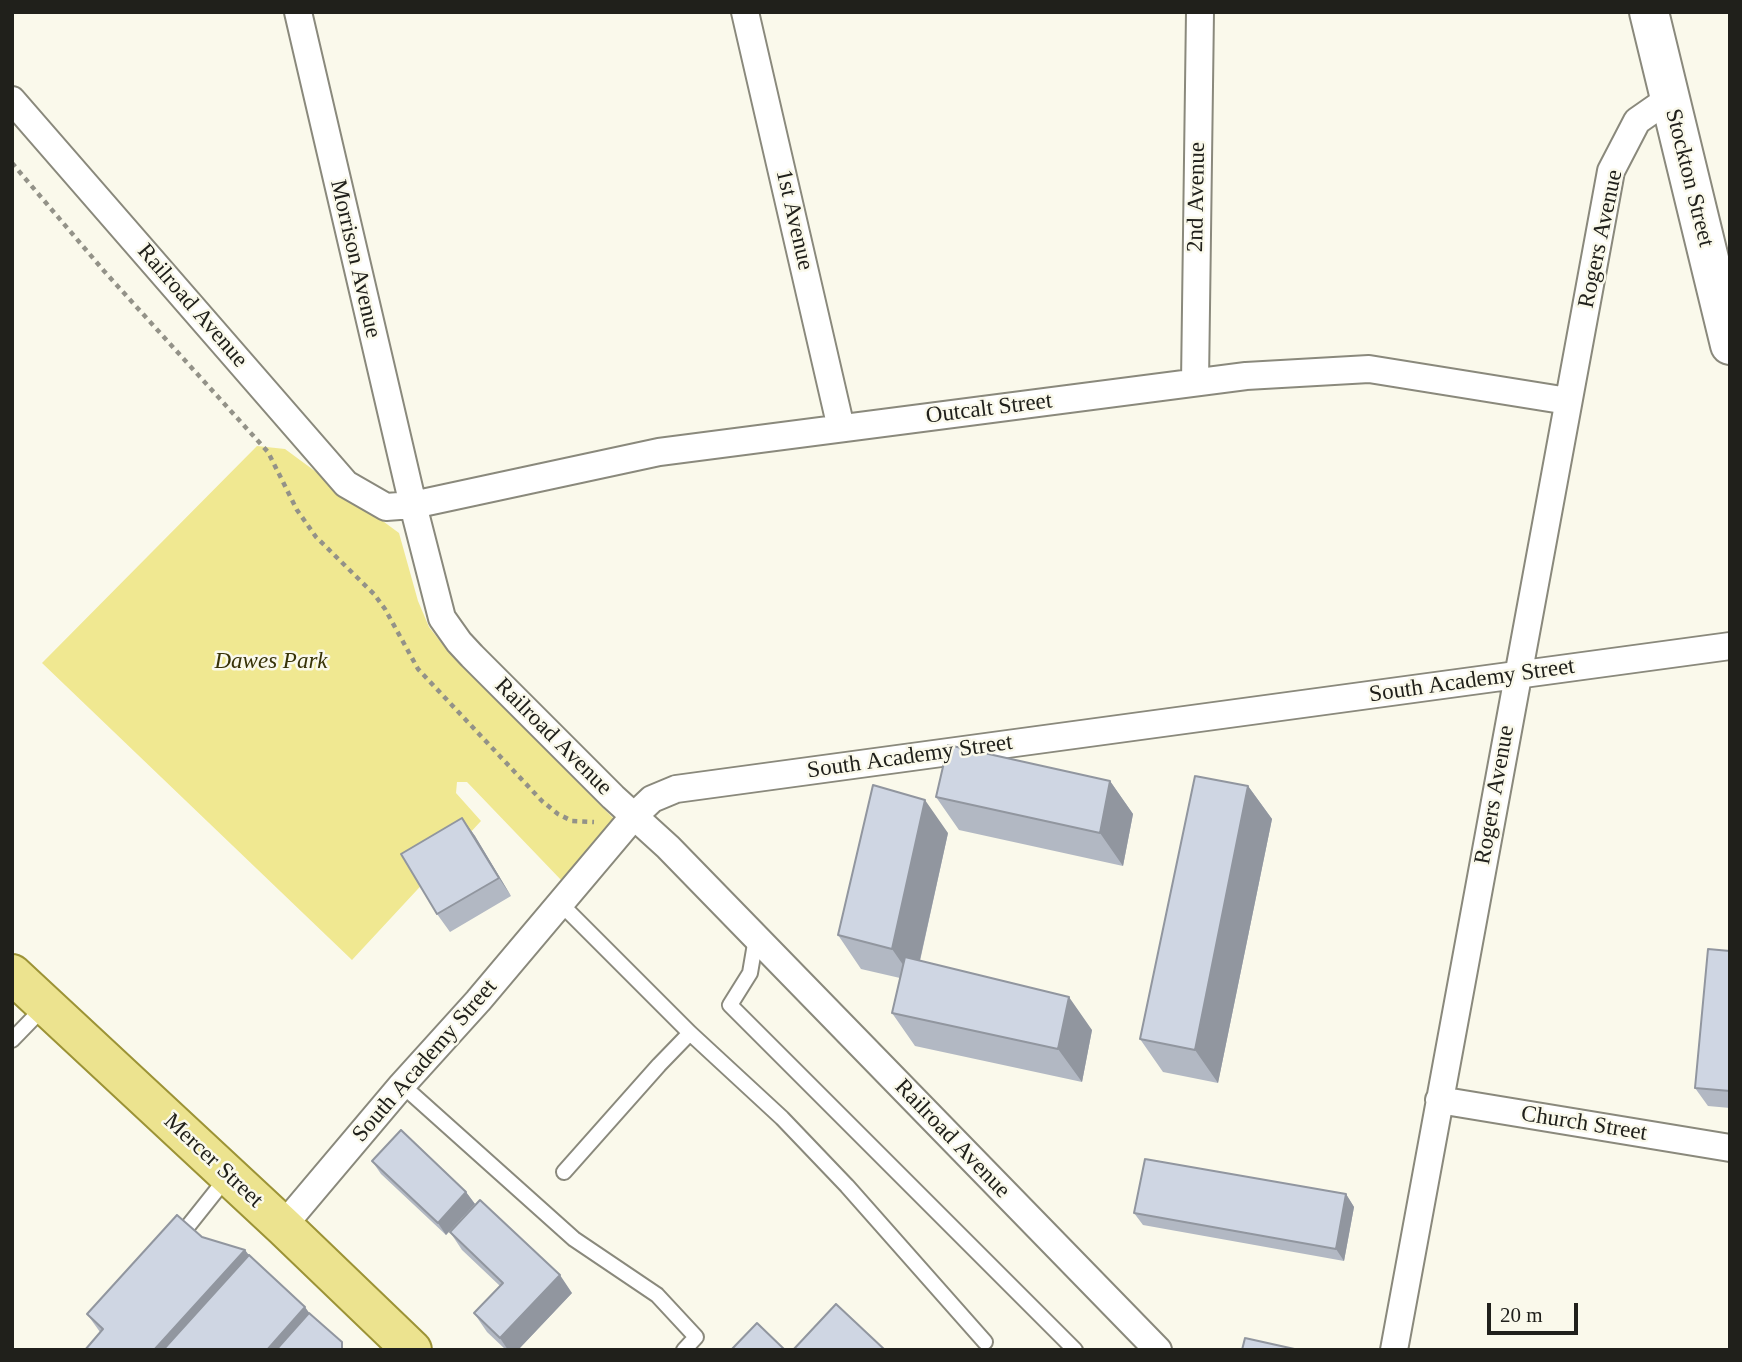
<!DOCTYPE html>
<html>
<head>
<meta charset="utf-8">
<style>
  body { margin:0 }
  #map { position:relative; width:1742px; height:1362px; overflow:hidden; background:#faf9eb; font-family:Georgia,serif }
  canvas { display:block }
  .frame { position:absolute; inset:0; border:14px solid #20201b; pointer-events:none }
  .scale { position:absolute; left:1487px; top:1303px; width:91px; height:32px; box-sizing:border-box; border:4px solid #20201b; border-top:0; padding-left:9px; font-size:21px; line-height:24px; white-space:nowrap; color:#20201b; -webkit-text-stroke:5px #faf9eb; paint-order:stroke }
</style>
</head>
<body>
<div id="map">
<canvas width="1742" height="1362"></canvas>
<div class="frame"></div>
<div class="scale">20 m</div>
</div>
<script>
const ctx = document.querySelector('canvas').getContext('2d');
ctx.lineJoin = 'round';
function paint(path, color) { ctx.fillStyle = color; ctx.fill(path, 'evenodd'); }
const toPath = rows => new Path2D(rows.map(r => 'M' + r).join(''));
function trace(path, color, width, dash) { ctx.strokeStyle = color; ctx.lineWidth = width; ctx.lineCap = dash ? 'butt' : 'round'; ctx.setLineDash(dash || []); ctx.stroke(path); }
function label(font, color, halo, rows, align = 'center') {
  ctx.font = font + ' Georgia,serif'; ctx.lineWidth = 5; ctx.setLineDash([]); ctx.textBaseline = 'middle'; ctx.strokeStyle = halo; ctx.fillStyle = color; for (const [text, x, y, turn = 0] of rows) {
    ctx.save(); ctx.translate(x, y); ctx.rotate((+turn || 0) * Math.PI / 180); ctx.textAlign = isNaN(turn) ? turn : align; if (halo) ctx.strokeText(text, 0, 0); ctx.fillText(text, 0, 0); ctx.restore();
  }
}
paint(toPath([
  [257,446,285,449,399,533,418,601,429,627,447,650,614,819,562,881,467,782,457,782,456,793,481,821,352,960,42,663]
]), '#f0e891');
const service = toPath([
  [560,903,690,1033,782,1118,847,1186,985,1342],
  [756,938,750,973,730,1005,1075,1350],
  [12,1040,45,1006],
  [402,1085,574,1239,657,1295,696,1337,684,1350],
  [564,1172,659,1065,690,1033],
  [177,1240,228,1176]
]);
const minor = toPath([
  [298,12,413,505,442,618,459,642,472,656,613,797,668,847,1158,1350],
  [745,12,841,428],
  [12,100,346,484,386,507,413,505,659,452,1246,376,1369,369,1568,401],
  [1195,382,1200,12],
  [1439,1100,1730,1148],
  [283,1226,402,1085,478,1001,634,816,652,799,676,789,1730,646],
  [1394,1350,1611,171,1637,121,1670,98]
]);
const secondary = toPath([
  [1649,12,1730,345]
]);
const primary = toPath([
  [12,974,283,1226,412,1350]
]);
trace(service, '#8a897c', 18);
trace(minor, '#8a897c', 30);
trace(secondary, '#8a897c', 42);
trace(primary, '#9c9336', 42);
trace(toPath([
  [12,163,104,271,268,452,297,510,316,537,374,594,385,609,418,669,542,801,558,814,572,821,594,822]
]), '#939288', 4.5, [5, 5]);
trace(service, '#fff', 14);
trace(minor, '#fff', 26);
trace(secondary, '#fff', 38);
trace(primary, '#ece38f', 38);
paint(toPath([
  [1110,781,1133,814,1123,866,959,830,936,797],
  [1248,786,1272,819,1218,1083,1163,1072,1140,1039],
  [462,818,475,836,511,896,450,932,437,914],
  [948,833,920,961,1092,1030,1082,1082,915,1046,892,1013,900,978,861,969,838,935],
  [1730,951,1730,1108,1708,1106,1695,1088],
  [372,1161,466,1192,475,1204,446,1235,381,1174],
  [1346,1194,1354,1207,1344,1261,1143,1225,1134,1213],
  [450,1232,572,1293,518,1350,506,1350,487,1332,474,1313,500,1286,462,1250],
  [202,1237,245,1250,249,1255,309,1313,100,1332,87,1314]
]), '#b2b8c3');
paint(toPath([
  [1110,781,1133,814,1123,866,1100,833],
  [1248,786,1272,819,1218,1083,1195,1050],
  [925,800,948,833,915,982,892,949],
  [462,818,475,836,511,896,499,878],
  [1069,997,1092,1030,1082,1082,1058,1049],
  [466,1192,475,1204,446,1235,438,1223],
  [1346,1194,1354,1207,1344,1261,1336,1249],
  [245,1250,261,1273,192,1350,154,1350],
  [560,1275,572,1293,518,1350,508,1350,500,1338],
  [305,1307,318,1325,296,1350,267,1350]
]), '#91969f');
const building = toPath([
  [948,745,1110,781,1100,833,936,797,948,745],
  [1195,776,1248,786,1195,1050,1140,1039,1195,776],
  [873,785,925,800,892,949,838,935,873,785],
  [462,818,499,878,437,914,401,854,462,818],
  [1708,949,1730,951,1730,1091,1695,1088,1708,949],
  [905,957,1069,997,1058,1049,892,1013,905,957],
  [401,1130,466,1192,438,1223,372,1161,401,1130],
  [1145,1159,1346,1194,1336,1249,1134,1213,1145,1159],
  [480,1200,560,1275,500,1338,474,1313,503,1283,450,1232,480,1200],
  [177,1215,202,1237,245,1250,154,1350,85,1350,103,1329,87,1314,177,1215],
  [249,1255,305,1307,267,1350,163,1350,249,1255],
  [836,1304,885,1350,793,1350,836,1304],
  [309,1313,342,1342,342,1350,276,1350,309,1313],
  [757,1323,785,1350,731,1350,757,1323],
  [1245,1338,1299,1350,1242,1350,1245,1338]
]);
paint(building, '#cfd6e3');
trace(building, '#91969f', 2);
label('23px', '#20201b', '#faf9eb', [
  ["Stockton Street",1689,178,76],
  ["2nd Avenue",1197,197,-89],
  ["1st Avenue",794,220,77],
  ["Rogers Avenue",1601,239,-78],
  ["Morrison Avenue",355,259,77],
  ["Railroad Avenue",192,306,49],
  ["Outcalt Street",989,409,-7],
  ["South Academy Street",1472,681,-8],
  ["Railroad Avenue",553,737,45],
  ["South Academy Street",910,757,-8],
  ["Rogers Avenue",1495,795,-80],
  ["South Academy Street",425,1061,-49],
  ["Church Street",1584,1124,9],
  ["Railroad Avenue",952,1139,46],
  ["Mercer Street",213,1161,43]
]);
label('italic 23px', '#373207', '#faf9eb', [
  ["Dawes Park",271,662]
]);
</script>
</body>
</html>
